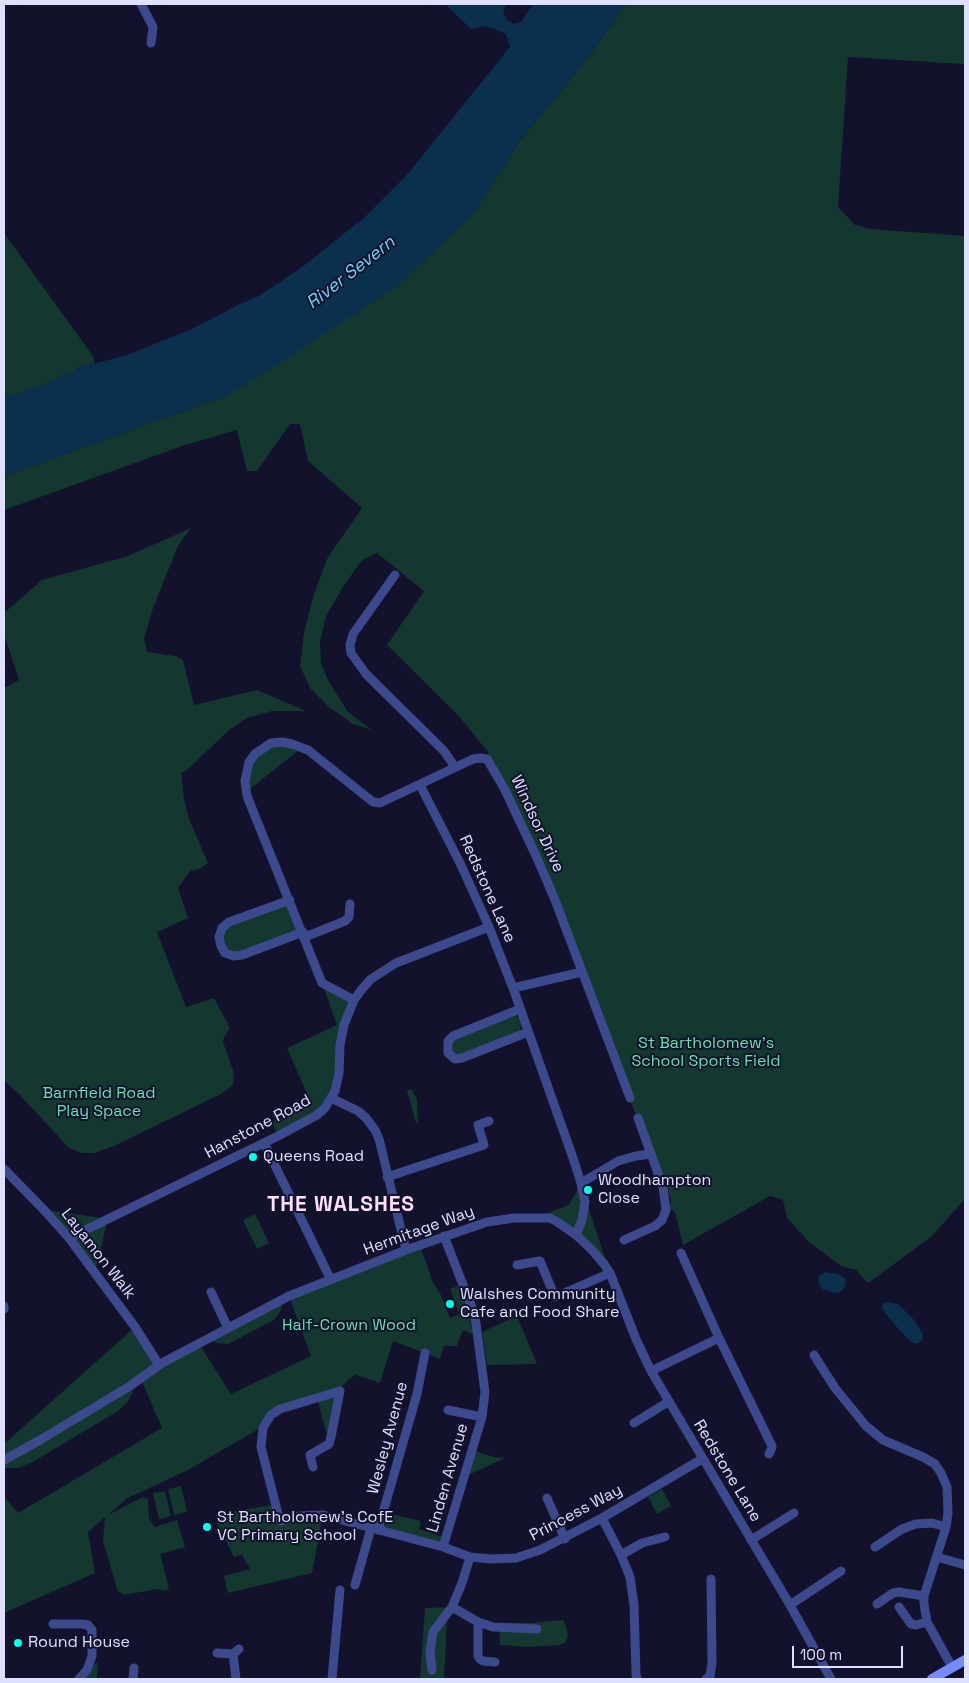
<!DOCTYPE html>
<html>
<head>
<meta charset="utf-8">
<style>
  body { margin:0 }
  #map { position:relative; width:969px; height:1683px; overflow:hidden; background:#12122d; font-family:"Space Grotesk",sans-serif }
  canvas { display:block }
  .frame { position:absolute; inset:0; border:5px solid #dee0ff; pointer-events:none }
  .scale { position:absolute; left:792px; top:1646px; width:111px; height:22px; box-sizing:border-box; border:2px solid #dee0ff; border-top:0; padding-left:6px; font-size:15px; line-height:18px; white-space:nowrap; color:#dee0ff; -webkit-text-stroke:4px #12122d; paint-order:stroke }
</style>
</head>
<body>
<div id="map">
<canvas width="969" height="1683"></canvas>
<div class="frame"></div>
<div class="scale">100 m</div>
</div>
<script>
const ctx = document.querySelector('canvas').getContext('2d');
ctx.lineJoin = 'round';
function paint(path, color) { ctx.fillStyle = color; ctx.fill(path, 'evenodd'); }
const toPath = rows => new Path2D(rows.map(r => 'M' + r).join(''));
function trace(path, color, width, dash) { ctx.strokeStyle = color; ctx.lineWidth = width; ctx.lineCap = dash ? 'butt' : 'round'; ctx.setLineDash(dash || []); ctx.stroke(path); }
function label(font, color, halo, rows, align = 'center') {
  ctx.font = font + ' "Space Grotesk",sans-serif'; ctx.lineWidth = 4; ctx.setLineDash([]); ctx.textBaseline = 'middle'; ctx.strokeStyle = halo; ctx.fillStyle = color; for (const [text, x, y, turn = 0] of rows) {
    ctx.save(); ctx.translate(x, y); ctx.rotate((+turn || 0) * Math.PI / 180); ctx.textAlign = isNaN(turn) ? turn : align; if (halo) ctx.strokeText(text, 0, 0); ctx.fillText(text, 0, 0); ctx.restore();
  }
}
paint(toPath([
  [626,4,965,4,965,64,848,57,838,207,855,225,871,229,965,236,965,1199,931,1237,868,1283,856,1270,841,1266,809,1242,787,1218,783,1200,770,1196,683,1245,675,1212,670,1208,671,1200,664,1174,659,1176,555,900,491,765,488,752,458,715,387,645,424,591,377,553,361,561,343,587,326,616,320,641,321,664,328,680,348,712,372,730,353,724,329,707,310,688,300,666,304,632,314,594,328,557,362,508,308,461,300,424,290,424,257,471,247,471,237,430,185,445,4,510,4,476,228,395,473,214,519,142,589,56],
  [4,233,93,356,95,363,78,368,74,373,65,374,57,379,15,395,4,395],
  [191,528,178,546,153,608,144,639,147,652,175,656,183,660,194,705,257,690,306,711,272,711,247,718,228,731,187,770,181,773,184,799,189,819,208,863,199,869,190,871,178,888,188,918,157,932,186,1007,214,998,230,1028,224,1037,223,1042,234,1073,233,1085,221,1094,114,1146,94,1153,82,1153,69,1148,19,1094,4,1081,4,688,19,680,4,634,4,613,42,580,128,556],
  [271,743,303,747,246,792,249,762],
  [290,900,303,932,242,955,225,953,222,928],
  [322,983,354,1000,340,1045,328,1103,278,1136,272,1122,311,1103,287,1048,337,1025],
  [515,1016,519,1018,521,1023,520,1031,458,1056,452,1053,452,1041],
  [411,1089,417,1099,418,1123,416,1123,407,1091],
  [581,1183,585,1197,610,1273,592,1249,545,1217,548,1213,569,1205],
  [46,1210,108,1219,95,1271],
  [255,1214,269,1243,257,1249,243,1220],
  [420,1245,433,1283,440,1293,450,1318,459,1314,450,1289,458,1286,468,1312,474,1335,463,1330,457,1346,444,1346,440,1359,393,1341,380,1383,356,1375,349,1379,340,1390,329,1444,317,1397,280,1409,257,1430,188,1470,126,1499,108,1515,143,1497,148,1499,149,1518,155,1527,177,1520,185,1547,160,1554,169,1588,166,1591,157,1589,124,1595,118,1592,103,1541,105,1517,88,1532,95,1573,4,1613,4,1496,18,1513,162,1428,141,1379,130,1385,133,1392,128,1401,118,1411,36,1460,19,1468,4,1468,4,1444,134,1328,159,1365,199,1344,231,1394,311,1356,289,1296],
  [282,1300,281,1310,274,1320,228,1344,217,1343,209,1339],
  [517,1316,537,1364,487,1365,482,1332],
  [472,1450,494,1457,505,1458,464,1477],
  [181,1486,187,1512,174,1515,168,1489],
  [662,1489,671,1506,657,1514,648,1497],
  [165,1491,171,1516,159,1519,153,1493],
  [276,1504,281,1521,323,1515,312,1573,228,1593,224,1576,250,1569,242,1555,234,1557,225,1539,220,1540,216,1515],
  [383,1512,421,1521,419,1529,446,1538,443,1547,378,1530],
  [452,1607,447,1621,444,1679,420,1679,425,1608],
  [563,1620,566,1626,568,1636,565,1643,559,1645,527,1647,500,1645,499,1623,532,1623],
  [98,1663,97,1679,82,1679,95,1664]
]), '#14372f');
paint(toPath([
  [445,4,507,4,503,10,506,19,514,24,521,22,533,4,626,4,589,56,519,142,473,214,396,287,266,372,228,395,4,476,4,395,15,395,57,379,65,374,74,373,78,368,127,355,192,329,238,305,259,296,301,268,356,224,360,222,406,176,510,47,506,34,486,26,471,29],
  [825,1272,837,1274,845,1278,846,1284,844,1288,840,1292,834,1293,822,1289,818,1281,819,1276],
  [887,1302,898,1304,915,1321,923,1335,922,1341,917,1344,911,1342,895,1325,883,1310,882,1306,884,1303]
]), '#0b304d');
trace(toPath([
  [141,4,153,27,151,43],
  [395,575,353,634,350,645,351,653,366,674,444,751,455,767],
  [420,785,461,865,489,927,513,988,573,1158,581,1183,585,1202,582,1220,576,1235],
  [290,900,229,922,222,928,219,937,221,946,225,953,234,956,242,955,303,932],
  [305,937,345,921,349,917,350,904],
  [513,988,582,972],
  [354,1000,322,983,247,796,245,781,249,762,255,754,271,743,282,742,292,744,308,750,373,802,380,803,473,759,481,758,487,759,504,788,537,858,555,900,630,1098],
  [520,1009,453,1036,448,1041,448,1053,455,1059,462,1058,528,1032],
  [331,1098,358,1111,366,1118,375,1130,379,1139,406,1250],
  [638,1118,651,1154],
  [264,1143,331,1280],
  [4,1169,45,1211,69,1238,135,1327,159,1365],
  [387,1177,484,1145,478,1125,489,1121],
  [581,1183,618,1161,636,1156,651,1154,663,1187,666,1210,662,1220,655,1226,624,1240],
  [69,1238,278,1136,317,1115,325,1108,335,1091,339,1073,340,1045,344,1025,354,1000,362,989,371,979,396,963,489,927],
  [681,1253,719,1338,772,1446,771,1450,769,1454],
  [517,1265,540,1261,555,1297,610,1273],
  [211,1292,228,1328],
  [4,1306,4,1309],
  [814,1355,835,1388,866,1426,883,1440,923,1457,935,1464,941,1473,947,1487,948,1513,946,1527,924,1596,924,1604,927,1622,952,1667],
  [651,1371,719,1338],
  [448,1410,482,1417],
  [634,1423,668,1402],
  [4,1460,40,1440,130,1386,162,1363,289,1296,406,1250,487,1222,514,1218,550,1218,556,1221,576,1235,591,1249,604,1264,610,1273,636,1339,651,1371,790,1605,831,1679],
  [313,1467,310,1455,329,1444,331,1437,340,1391,280,1409,271,1415,263,1428,261,1447,278,1514,281,1521,300,1516,323,1515,443,1547,470,1557,491,1559,516,1558,540,1550,602,1518,702,1459],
  [547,1498,565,1539],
  [602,1518,621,1555,630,1577,634,1605,636,1674,637,1679],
  [378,1530,417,1394,425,1353],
  [751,1540,794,1513],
  [443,1547,482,1417,485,1392,475,1316,444,1236],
  [875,1547,902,1529,916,1524,932,1523,946,1527],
  [621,1555,642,1543,665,1537],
  [937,1557,965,1565],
  [355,1585,371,1528],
  [877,1604,893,1593,899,1592,924,1596],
  [790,1605,841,1571],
  [452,1607,478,1622,493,1627,537,1629],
  [899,1607,911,1624,916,1625,927,1622],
  [478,1622,478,1656,480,1659,483,1661,495,1662],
  [53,1624,82,1624,88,1625,92,1630,92,1656,87,1670,79,1679],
  [217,1653,233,1654],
  [432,1670,430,1652,433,1632,452,1607,462,1583,470,1557],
  [133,1679,134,1668],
  [236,1679,233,1654,239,1649],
  [332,1679,340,1590],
  [706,1679,710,1676,712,1663,711,1579]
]), '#3c498d', 9);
trace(toPath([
  [932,1679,965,1660]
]), '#758cff', 10);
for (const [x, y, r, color] of [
  [253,1157,5,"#0affe9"],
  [588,1190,5,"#0affe9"],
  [450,1304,5,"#0affe9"],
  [207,1527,5,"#0affe9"],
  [18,1643,5,"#0affe9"]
]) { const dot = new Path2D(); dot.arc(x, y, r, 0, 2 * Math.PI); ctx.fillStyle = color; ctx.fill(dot); trace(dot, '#12122d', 2); }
label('16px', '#dee0ff', '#12122d', [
  ["Windsor Drive",537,824,65],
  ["Redstone Lane",487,889,66],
  ["Hanstone Road",258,1127,-28],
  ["Hermitage Way",419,1231,-20],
  ["Layamon Walk",98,1254,52],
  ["Wesley Avenue",388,1438,-75],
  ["Redstone Lane",727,1471,59],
  ["Linden Avenue",448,1478,-74],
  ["Princess Way",576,1513,-28]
]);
label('16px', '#66e3ac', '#12122d', [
  ["St Bartholomew's",706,1044],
  ["School Sports Field",706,1062],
  ["Barnfield Road",99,1094],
  ["Play Space",99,1112],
  ["Half-Crown Wood",349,1326]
]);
label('16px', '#dee0ff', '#12122d', [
  ["Queens Road",263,1157],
  ["Woodhampton",598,1181],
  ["Close",598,1199],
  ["Walshes Community",460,1295],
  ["Cafe and Food Share",460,1313],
  ["St Bartholomew's CofE",217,1518],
  ["VC Primary School",217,1536],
  ["Round House",28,1643]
], 'left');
label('italic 18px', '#6cd7ff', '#12122d', [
  ["River Severn",351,273,-38]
]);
ctx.letterSpacing = '1px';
label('bold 21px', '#ffe0fa', '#12122d', [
  ["THE WALSHES",341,1205]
]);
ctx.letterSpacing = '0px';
</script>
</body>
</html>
